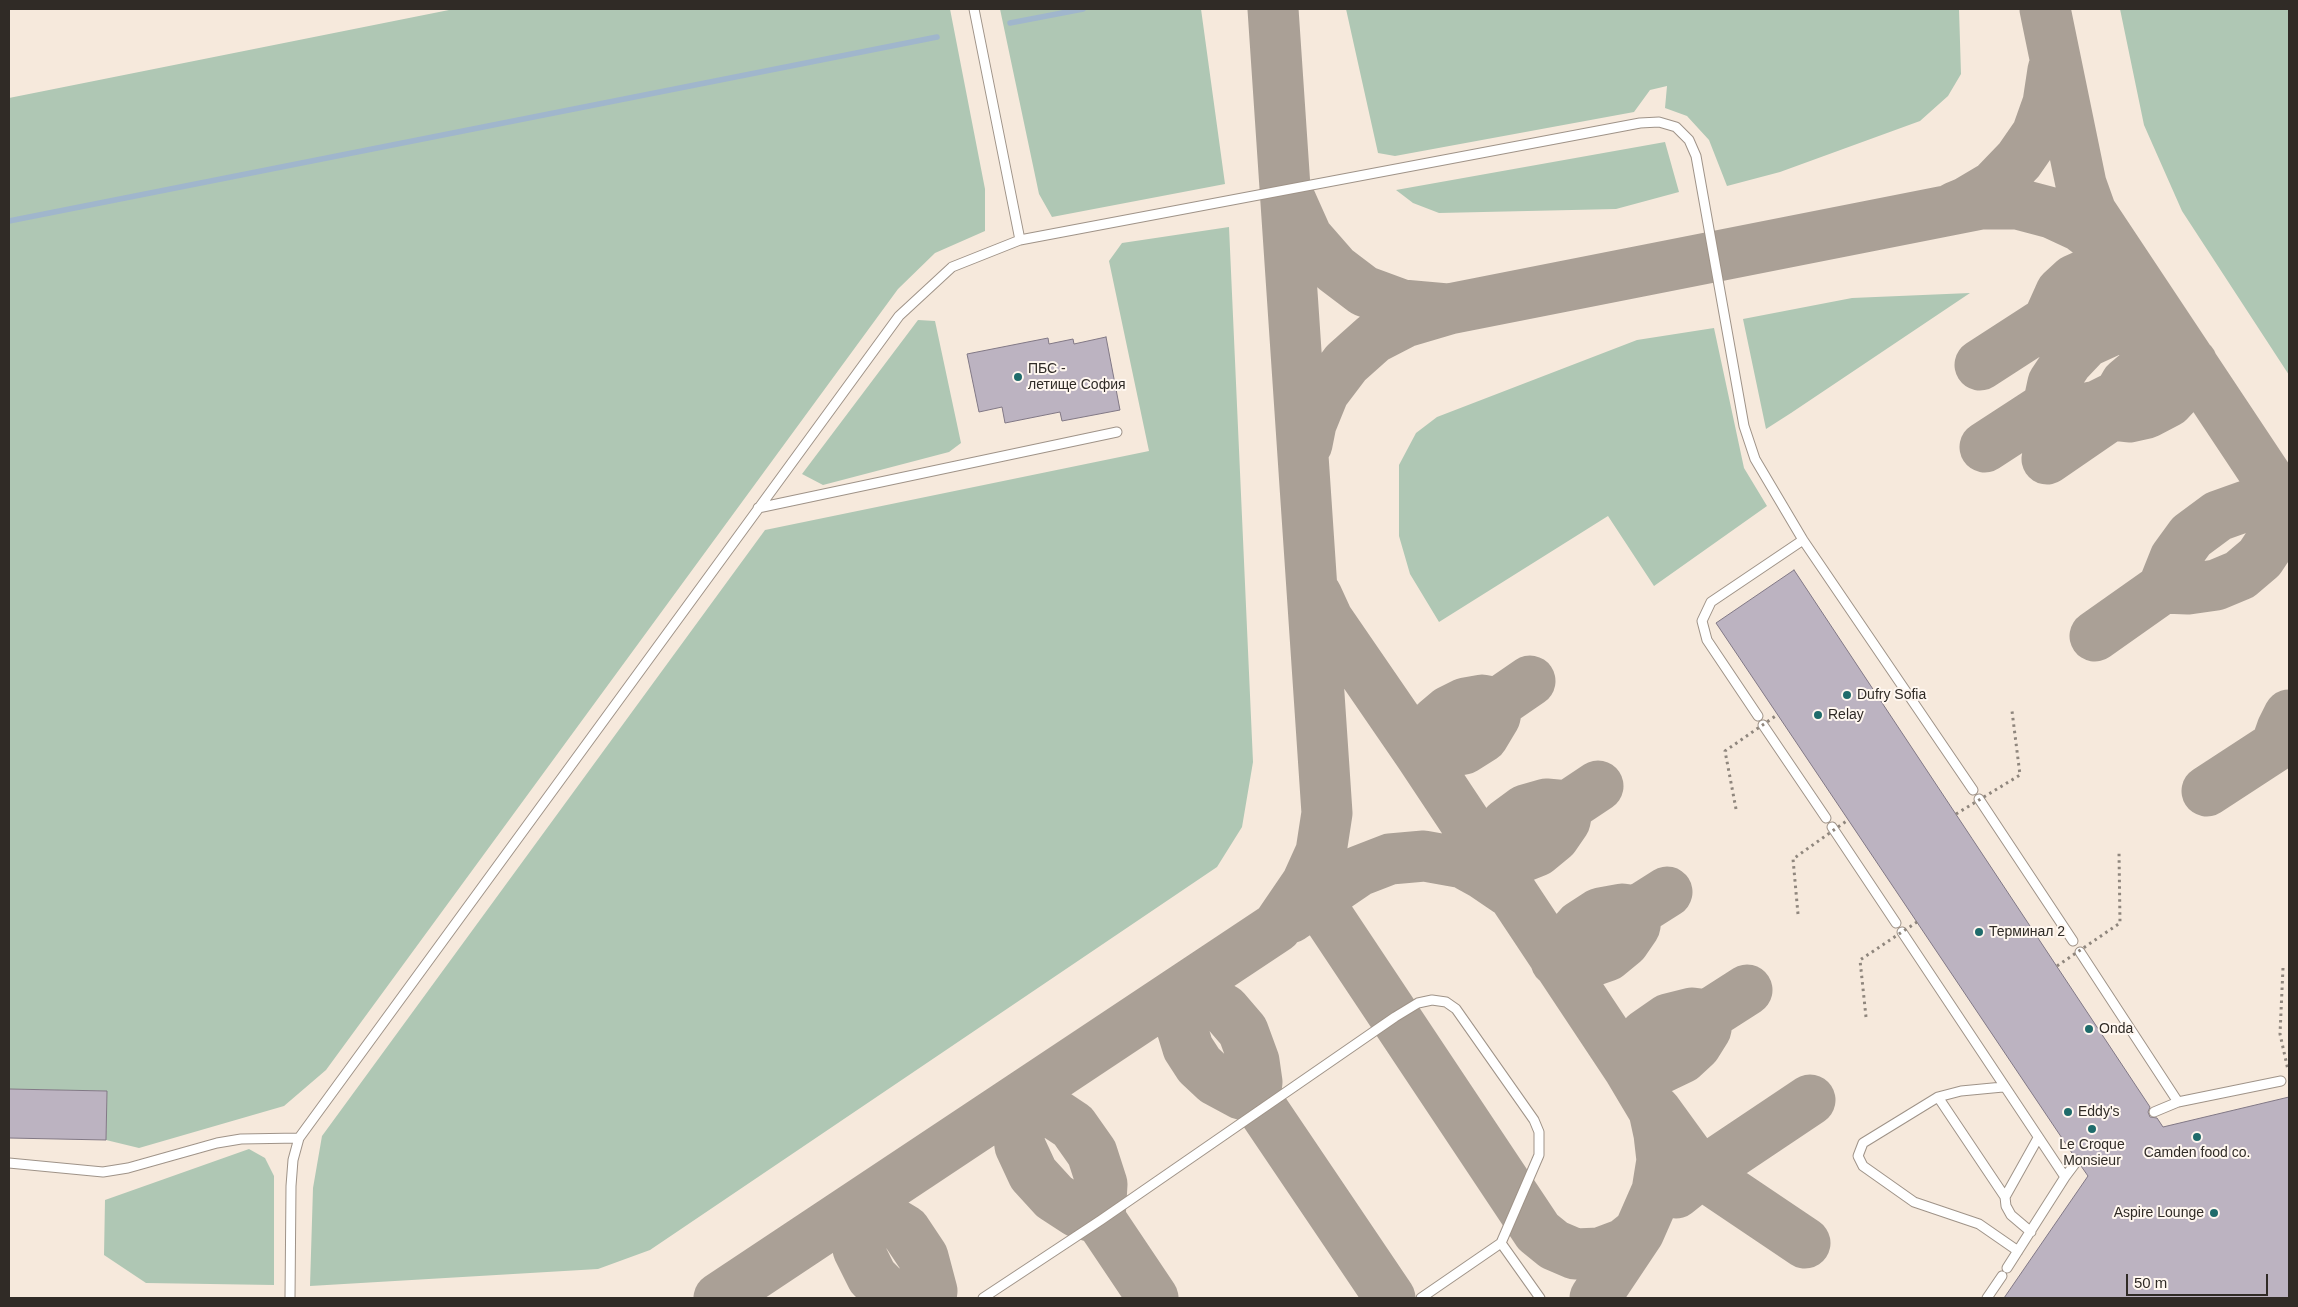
<!DOCTYPE html>
<html>
<head>
<meta charset="utf-8">
<style>
  body { margin:0 }
  #map { position:relative; width:2298px; height:1307px; overflow:hidden; background:#f6e9dc; font-family:Helvetica,sans-serif }
  canvas { display:block }
  .frame { position:absolute; inset:0; border:10px solid #302b26; pointer-events:none }
  .scale { position:absolute; left:2126px; top:1274px; width:142px; height:22px; box-sizing:border-box; border:2px solid #302b26; border-top:0; padding-left:6px; font-size:15px; line-height:18px; white-space:nowrap; color:#302b26; -webkit-text-stroke:4px #fff7f0; paint-order:stroke }
</style>
</head>
<body>
<div id="map">
<canvas width="2298" height="1307"></canvas>
<div class="frame"></div>
<div class="scale">50 m</div>
</div>
<script>
const ctx = document.querySelector('canvas').getContext('2d');
ctx.lineJoin = 'round';
function paint(path, color) { ctx.fillStyle = color; ctx.fill(path, 'evenodd'); }
const toPath = rows => new Path2D(rows.map(r => 'M' + r).join(''));
function trace(path, color, width, dash) { ctx.strokeStyle = color; ctx.lineWidth = width; ctx.lineCap = dash ? 'butt' : 'round'; ctx.setLineDash(dash || []); ctx.stroke(path); }
function label(font, color, halo, rows, align = 'center') {
  ctx.font = font + ' Helvetica,sans-serif'; ctx.lineWidth = 4; ctx.setLineDash([]); ctx.textBaseline = 'middle'; ctx.strokeStyle = halo; ctx.fillStyle = color; for (const [text, x, y, turn = 0] of rows) {
    ctx.save(); ctx.translate(x, y); ctx.rotate((+turn || 0) * Math.PI / 180); ctx.textAlign = isNaN(turn) ? turn : align; if (halo) ctx.strokeText(text, 0, 0); ctx.fillText(text, 0, 0); ctx.restore();
  }
}
paint(toPath([
  [454,9,950,9,985,189,985,231,935,253,898,289,326,1070,284,1106,139,1148,106,1140,107,1091,9,1089,9,98],
  [1000,9,1201,9,1225,184,1052,217,1039,194],
  [1346,9,1959,9,1961,74,1948,96,1920,121,1780,172,1727,186,1709,140,1687,116,1665,108,1667,86,1650,90,1634,112,1395,156,1378,153],
  [2120,9,2289,9,2289,375,2182,211,2144,125],
  [1665,142,1679,192,1616,209,1439,213,1413,203,1396,190],
  [1229,227,1253,762,1242,827,1217,867,650,1250,598,1269,310,1286,313,1188,322,1136,765,530,1149,451,1109,261,1122,243],
  [1970,293,1791,413,1766,429,1743,319,1852,298],
  [918,320,935,321,961,443,949,452,823,485,802,474],
  [1714,328,1744,468,1767,506,1654,586,1608,516,1439,622,1410,574,1399,536,1399,465,1416,433,1437,417,1637,340],
  [249,1149,265,1158,274,1176,274,1285,146,1283,104,1255,105,1200]
]), '#afc7b4');
trace(toPath([
  [1010,23,1083,9],
  [9,221,937,37]
]), '#a0b6cc', 5.5);
trace(toPath([
  [2045,9,2081,184,2091,212,2289,510],
  [1290,199,1307,237,1335,269,1364,291,1402,305,1447,309],
  [1955,207,1967,202,1994,186,2019,160,2037,134,2048,103,2053,70],
  [1980,365,2048,321,2061,292,2074,280,2094,271,2128,269,2117,295,2106,307,2092,316,2075,322,2048,321],
  [1307,444,1311,424,1324,392,1346,363,1374,338,1405,322,1449,309,1981,204,2018,204,2052,213,2080,226,2118,255],
  [1985,447,2048,406,2053,383,2067,362,2086,342,2110,331,2140,324,2168,328,2161,350,2145,373,2125,392,2097,406,2073,411,2048,406],
  [2047,459,2111,415,2114,404,2126,383,2139,372,2165,362,2181,360,2192,363,2183,386,2168,402,2147,413,2129,417,2111,415],
  [1317,596,1328,620,1420,754,1629,1069,1654,1111,1659,1134,1662,1160,1657,1191,1639,1232,1595,1298],
  [2095,636,2163,588,2175,558,2191,536,2218,516,2246,506,2267,503,2287,506,2278,531,2260,558,2240,575,2216,585,2188,589,2163,588],
  [1498,703,1495,717,1483,737,1464,749,1439,754,1420,754,1424,741,1436,722,1449,711,1465,703,1482,700,1498,703,1530,681],
  [2207,791,2276,746,2282,729,2289,715],
  [1568,806,1565,821,1554,837,1537,851,1517,859,1499,861,1488,858,1494,842,1506,824,1525,810,1546,804,1568,806,1598,786],
  [1317,900,1538,1232,1554,1245,1575,1254,1600,1253,1624,1244,1639,1232],
  [1637,911,1635,926,1624,942,1607,956,1584,964,1568,965,1556,961,1564,944,1580,926,1600,913,1622,909,1637,911,1667,892],
  [1290,918,1359,871,1390,859,1424,856,1463,863,1483,874,1508,891],
  [1708,1015,1706,1029,1696,1045,1682,1058,1659,1069,1640,1072,1629,1069,1633,1054,1645,1035,1668,1019,1692,1013,1708,1015,1747,990],
  [1255,1098,1257,1082,1254,1061,1243,1031,1225,1010,1203,997,1182,992,1181,1025,1188,1048,1199,1065,1215,1080,1241,1094,1255,1098,1390,1298],
  [1656,1111,1701,1173,1805,1243],
  [1676,1193,1701,1173,1810,1100],
  [1100,1219,1102,1184,1092,1153,1073,1126,1046,1108,1020,1098,1017,1121,1020,1146,1033,1174,1054,1197,1077,1212,1100,1219,1153,1298],
  [719,1298,1277,927,1307,883,1321,852,1327,813,1273,9],
  [893,1298,872,1277,858,1249,855,1228,857,1207,880,1215,905,1230,923,1257,932,1291,931,1298]
]), '#aaa096', 51);
const building = toPath([
  [1106,337,1120,410,1062,421,1060,412,1005,423,1002,407,979,412,967,354,1048,338,1049,344,1073,339,1074,344,1106,337],
  [1794,570,2150,1107,2148,1112,2150,1117,2157,1118,2163,1127,2289,1097,2289,1298,2004,1298,2088,1176,2081,1166,2083,1159,2078,1155,2074,1156,1716,623,1794,570],
  [9,1089,107,1091,106,1140,9,1138,9,1089]
]);
paint(building, '#bcb3c1');
trace(building, '#817885', 1);
const lane = toPath([
  [974,9,1020,240],
  [758,508,1117,432],
  [1758,716,1707,640,1702,621,1711,602,1803,540],
  [1763,725,1826,818],
  [1979,799,2073,941],
  [1832,827,1896,923],
  [1902,932,2065,1177,2007,1268],
  [2080,952,2178,1102,2281,1081],
  [2003,1087,1961,1091,1938,1097,1863,1143,1858,1156,1863,1166,1914,1202,1979,1224,2018,1251],
  [1938,1097,2005,1197],
  [2154,1112,2178,1102],
  [9,1163,103,1172,128,1168,217,1143,241,1139,299,1138],
  [2065,1177,2077,1161],
  [2031,1232,2011,1215,2006,1206,2005,1197,2038,1138],
  [290,1298,291,1186,293,1160,299,1138,899,316,952,267,1020,240,1640,123,1659,122,1676,127,1689,140,1696,156,1744,426,1755,459,1803,540,1973,790],
  [983,1298,1101,1220,1395,1017,1418,1003,1432,1000,1446,1002,1456,1009,1534,1120,1539,1132,1539,1155,1501,1243],
  [1421,1298,1501,1243,1540,1298],
  [1987,1298,2002,1276]
]);
trace(lane, '#9f9388', 11);
trace(toPath([
  [2283,968,2280,1034,2288,1070]
]), '#8f867d', 3, [2.5, 4]);
trace(lane, '#fff', 9);
trace(toPath([
  [1736,809,1725,751,1777,715],
  [1956,814,2020,775,2012,711],
  [1798,914,1793,859,1848,820],
  [2057,966,2120,923,2119,852],
  [1866,1017,1860,960,1917,922]
]), '#8f867d', 3, [2.5, 4]);
for (const [x, y, r, color] of [
  [1018,377,5,"#1f6b6b"],
  [1847,695,5,"#1f6b6b"],
  [1818,715,5,"#1f6b6b"],
  [1979,932,5,"#1f6b6b"],
  [2089,1029,5,"#1f6b6b"],
  [2068,1112,5,"#1f6b6b"],
  [2092,1129,5,"#1f6b6b"],
  [2197,1137,5,"#1f6b6b"],
  [2214,1213,5,"#1f6b6b"]
]) { const dot = new Path2D(); dot.arc(x, y, r, 0, 2 * Math.PI); ctx.fillStyle = color; ctx.fill(dot); trace(dot, '#fff7f0', 2); }
label('14px', '#302b26', '#fff7f0', [
  ["ПБС -",1028,369],
  ["летище София",1028,385],
  ["Dufry Sofia",1857,695],
  ["Relay",1828,715],
  ["Терминал 2",1989,932],
  ["Onda",2099,1029],
  ["Eddy's",2078,1112],
  ["Le Croque",2092,1145,"center"],
  ["Monsieur",2092,1161,"center"],
  ["Camden food co.",2197,1153,"center"],
  ["Aspire Lounge",2204,1213,"right"]
], 'left');
</script>
</body>
</html>
